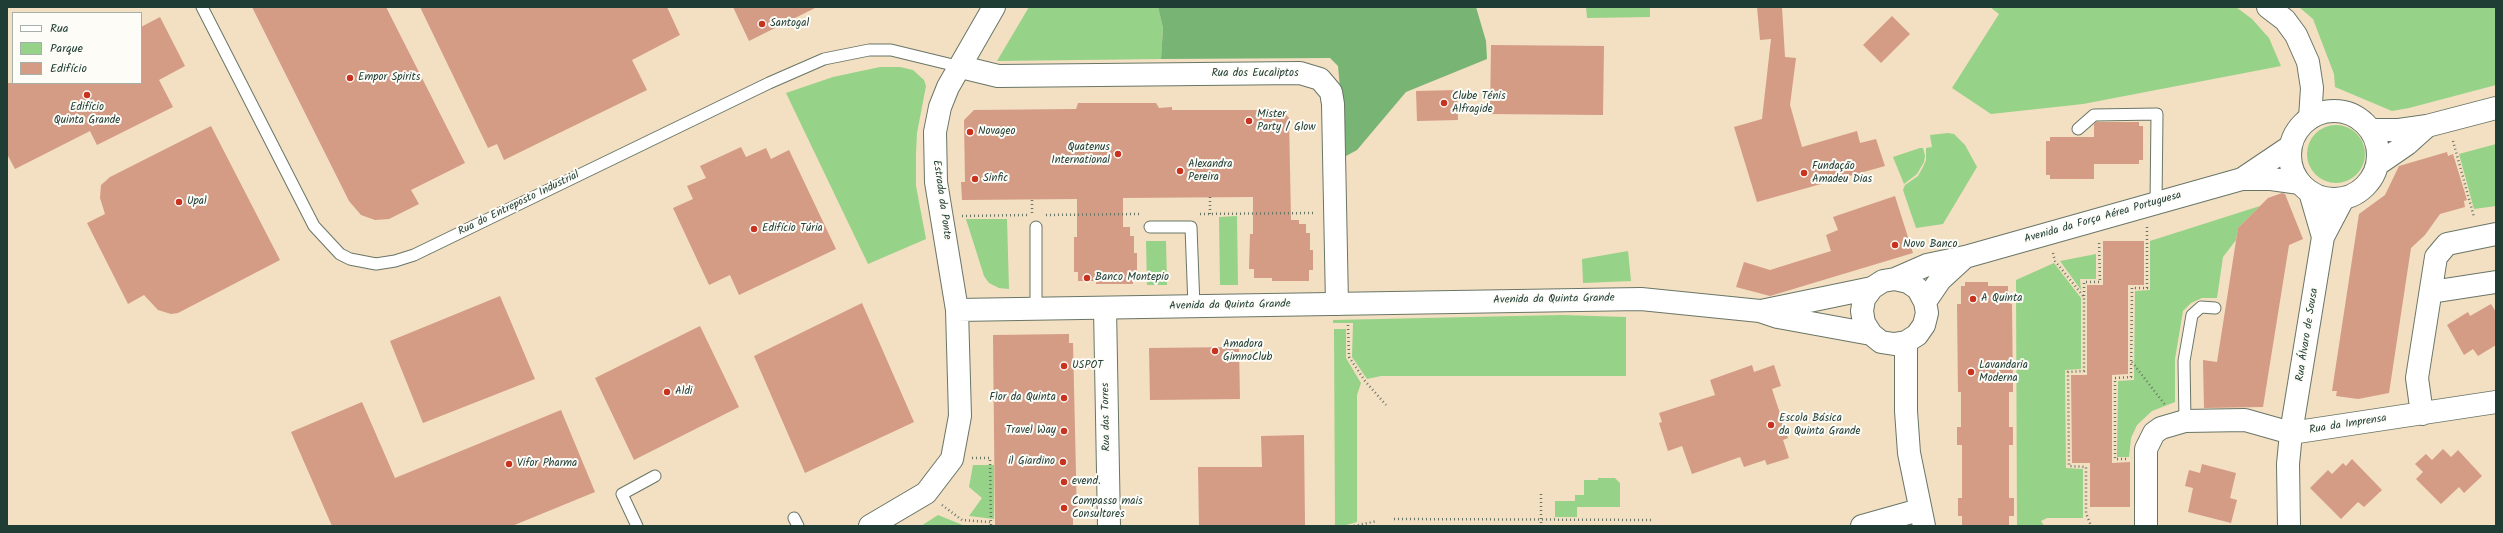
<!DOCTYPE html>
<html>
<head>
<meta charset="utf-8">
<style>
  body { margin:0 }
  #map { position:relative; width:2503px; height:533px; overflow:hidden; background:#f3dfc2; font-family:Kalam,sans-serif }
  canvas { display:block }
  .frame { position:absolute; inset:0; border:8px solid #1f3d34; pointer-events:none }
  .legend { position:absolute; left:12px; top:12px; width:130px; height:72px; box-sizing:border-box; background:#fdfcf7; border:1px solid #a4b0a9; margin:0; padding:5px 7px; list-style:none; font-size:12px; color:#1f3d34 }
  .legend li { display:flex; align-items:center; gap:8px; height:20px }
  .legend b { width:20px; border:1px solid #a4b0a9 }
</style>
</head>
<body>
<div id="map">
<canvas width="2503" height="533"></canvas>
<div class="frame"></div>
<ul class="legend">
<li><b style="height:5px;background:#fff"></b>Rua</li>
<li><b style="height:11px;background:#96d287"></b>Parque</li>
<li><b style="height:11px;background:#d49b85"></b>Edifício</li>
</ul>
</div>
<script>
const ctx = document.querySelector('canvas').getContext('2d');
ctx.lineJoin = 'round';
function paint(path, color) { ctx.fillStyle = color; ctx.fill(path, 'evenodd'); }
const toPath = rows => new Path2D(rows.map(r => 'M' + r).join(''));
function trace(path, color, width, dash) { ctx.strokeStyle = color; ctx.lineWidth = width; ctx.lineCap = dash ? 'butt' : 'round'; ctx.setLineDash(dash || []); ctx.stroke(path); }
function label(font, color, halo, rows, align = 'center') {
  ctx.font = font + ' Kalam,sans-serif'; ctx.lineWidth = 4; ctx.setLineDash([]); ctx.textBaseline = 'middle'; ctx.strokeStyle = halo; ctx.fillStyle = color; for (const [text, x, y, turn = 0] of rows) {
    ctx.save(); ctx.translate(x, y); ctx.rotate((+turn || 0) * Math.PI / 180); ctx.textAlign = isNaN(turn) ? turn : align; if (halo) ctx.strokeText(text, 0, 0); ctx.fillText(text, 0, 0); ctx.restore();
  }
}
paint(toPath([
  [1029,7,1158,7,1163,28,1161,59,997,61],
  [1586,7,1650,7,1650,17,1587,18],
  [1990,7,2236,7,2252,19,2269,38,2281,66,2083,104,1991,114,1952,88,1999,14],
  [2299,7,2496,7,2496,85,2409,108,2392,111,2335,87,2334,74,2313,19],
  [880,67,900,67,913,70,924,80,926,86,917,133,916,154,916,186,926,239,868,264,786,93,833,77],
  '2307 154a29 29 0 1 1 58 0a29 29 0 1 1-58 0Z',
  [1948,133,1954,134,1965,145,1977,167,1943,224,1916,228,1903,190,1905,185,1918,176,1923,167,1926,160,1926,148,1932,147,1930,135],
  [2496,144,2496,206,2474,209,2459,154],
  [1920,148,1923,148,1925,156,1924,162,1917,174,1904,184,1893,157],
  [2260,206,2238,228,2236,240,2223,257,2217,298,2202,298,2191,303,2183,311,2175,359,2175,402,2152,411,2137,425,2131,438,2129,457,2117,457,2118,381,2134,380,2135,291,2150,290,2150,241],
  [1237,216,1238,285,1220,285,1219,217],
  [966,219,1007,219,1009,289,999,288,989,283,984,276],
  [1146,241,1166,241,1167,285,1147,285],
  [1628,251,1631,281,1583,283,1582,259],
  [2096,254,2096,279,2080,279,2081,290,2060,261],
  [2054,263,2081,298,2081,369,2065,370,2066,468,2083,469,2083,518,2047,518,2041,521,2044,526,2017,526,2016,280],
  [1562,315,1626,317,1626,376,1381,376,1367,379,1352,357,1353,323,1333,323,1333,320],
  [1334,329,1346,329,1346,358,1361,383,1357,395,1357,522,1343,526,1335,526],
  [973,465,994,465,994,519,969,516,982,498,969,487],
  [1598,478,1615,478,1620,483,1620,507,1577,507,1577,517,1555,517,1555,501,1575,501,1575,495,1584,495,1584,480,1598,480],
  [938,515,965,526,921,526]
]), '#96d287');
paint(toPath([
  [1158,7,1476,7,1486,41,1487,59,1406,92,1357,150,1346,156,1338,66,1330,58,1161,59,1163,28]
]), '#78b474');
paint(toPath([
  [252,7,386,7,465,163,411,190,419,204,389,219,375,220,361,215,349,201],
  [420,7,667,7,680,35,632,60,647,90,504,160,497,144,488,148],
  [733,7,817,7,749,41],
  [1757,7,1782,7,1785,57,1796,58,1790,105,1802,147,1857,131,1860,143,1876,139,1885,166,1757,202,1734,127,1762,119,1771,39,1760,40],
  [1892,16,1910,34,1881,63,1863,45],
  [160,17,185,66,159,80,173,107,97,145,90,131,15,169,7,154,7,83,141,83,141,27],
  [1491,45,1604,46,1603,115,1490,114],
  [1457,90,1458,120,1417,121,1416,91],
  [1078,103,1156,103,1159,108,1172,107,1172,110,1282,110,1289,118,1291,220,1299,220,1299,224,1306,224,1306,233,1310,233,1310,250,1313,250,1313,270,1309,270,1309,281,1272,281,1272,278,1254,278,1254,269,1249,269,1250,234,1253,234,1253,197,1123,198,1123,227,1130,227,1130,236,1134,236,1134,253,1137,253,1137,274,1133,274,1133,284,1096,284,1096,281,1078,281,1078,272,1074,272,1074,237,1077,237,1077,199,962,200,961,182,965,182,964,120,974,110,1076,109],
  [2096,122,2139,122,2139,126,2143,126,2143,160,2139,160,2139,164,2094,164,2094,179,2050,179,2050,175,2046,175,2046,141,2050,141,2050,137,2094,137,2094,124],
  [211,126,280,260,178,313,171,314,158,310,144,295,128,304,87,223,105,214,100,198,101,185,110,177],
  [741,147,746,157,766,148,771,159,789,150,836,249,739,295,730,275,709,285,673,208,693,199,687,186,706,178,700,166],
  [2447,152,2448,156,2453,154,2467,200,2464,201,2465,207,2440,214,2425,235,2411,248,2389,393,2358,399,2336,396,2337,391,2332,391,2359,214,2385,195,2399,166],
  [2282,193,2285,194,2303,239,2289,245,2263,407,2204,408,2203,360,2217,362,2238,228,2268,198],
  [1895,196,1913,253,1770,296,1736,287,1744,262,1770,270,1831,251,1826,235,1838,230,1833,217],
  [2103,241,2144,241,2144,285,2128,285,2128,374,2112,375,2112,463,2130,462,2130,507,2090,507,2090,463,2072,463,2071,375,2087,375,2087,285,2103,285],
  [1965,282,1988,282,1988,286,2008,286,2008,303,2012,304,2013,392,2009,392,2009,427,2013,427,2013,445,2009,445,2009,498,2014,498,2014,516,2009,516,2009,526,1962,526,1962,516,1958,516,1958,498,1962,498,1962,445,1957,445,1957,427,1961,427,1961,392,1958,392,1957,304,1961,304,1961,286,1965,286],
  [500,296,535,379,423,423,390,341],
  [862,303,914,422,805,473,754,356],
  [2491,304,2496,312,2496,345,2478,356,2473,349,2464,355,2447,325,2468,312,2470,316],
  [700,326,739,407,634,460,595,378],
  [1069,334,1069,343,1073,343,1077,518,1073,518,1073,526,995,526,993,335],
  [1239,347,1240,399,1150,400,1149,348],
  [1752,365,1754,372,1774,365,1781,386,1772,389,1788,438,1783,440,1789,458,1767,465,1765,460,1744,467,1740,457,1692,474,1682,446,1668,451,1659,423,1662,422,1659,413,1715,395,1710,380],
  [362,402,395,478,561,410,595,492,512,526,332,526,291,432],
  [1304,435,1305,526,1199,526,1198,467,1262,467,1261,436],
  [2443,449,2451,457,2458,450,2482,476,2464,493,2459,487,2441,504,2416,479,2423,472,2415,464,2426,454,2432,460],
  [2352,459,2382,490,2364,507,2358,502,2341,519,2310,488,2328,470,2332,474,2343,463,2346,466],
  [2202,464,2236,473,2230,498,2237,500,2231,523,2188,512,2193,488,2185,486,2189,470,2200,473]
]), '#d49b85');
const lane = toPath([
  [202,7,314,226,340,254,350,259,376,264,395,261,414,255,769,83,824,59,869,50,891,50,961,67],
  [2078,129,2094,115,2157,114,2156,203],
  [1036,227,1036,309],
  [1150,227,1191,227,1194,307],
  [2185,421,2184,361,2192,315,2201,307,2215,308],
  [794,518,798,526],
  [637,526,622,494,655,476]
]);
const street = toPath([
  [961,67,998,76,1300,73,1320,79,1331,92,1333,104,1337,304],
  [2310,192,2323,237],
  [2431,292,2496,282],
  [1105,308,1109,526],
  [2422,414,2417,378,2436,257,2447,244,2496,234],
  [2146,526,2146,449,2154,433,2161,428,2185,421,2245,420,2291,433,2323,237,2343,199],
  [2289,526,2288,464,2291,433,2496,402]
]);
const secondary = toPath([
  '2290 155a44 44 0 1 1 88 0a44 44 0 1 1-88 0Z',
  [2372,130,2399,130,2427,126,2496,108],
  [2378,164,2407,144,2427,126],
  [2242,179,2291,146],
  [1895,279,1927,265,1965,257,2242,179,2271,179,2300,183],
  [1925,302,1940,280,1965,257],
  [957,310,1641,299,1760,311,1778,317,1871,334],
  [1761,311,1872,288,1883,281,1895,279,1908,282,1918,289,1925,302,1927,313,1924,325,1917,335,1906,342,1894,344,1881,342,1871,334,1864,323,1862,311,1864,299,1872,288],
  [1906,342,1906,411,1909,453,1924,526],
  [870,526,926,493,952,459,960,416,957,310,936,182,935,132,940,107,948,87,994,7],
  [1862,526,1919,510]
]);
const highway = toPath([
  [2268,7,2285,20,2296,35,2308,62,2312,88,2310,118]
]);
trace(lane, '#697666', 13);
trace(street, '#697666', 24);
trace(secondary, '#697666', 24);
trace(highway, '#697666', 24);
trace(toPath([
  [2453,141,2474,217],
  [1210,197,1210,214],
  [1032,200,1032,213],
  [1200,214,1315,213],
  [1046,215,1141,214],
  [962,216,1027,215],
  [2053,253,2055,261,2084,297,2084,371,2068,372,2069,466,2086,467,2086,513,2091,526],
  [2084,296,2084,282,2100,282,2099,241],
  [1348,325,1349,357,1365,381,1386,405],
  [2132,362,2166,406],
  [972,458,990,458,991,526],
  [2126,459,2115,459,2115,378,2131,377,2132,288,2147,288,2147,226],
  [1541,494,1541,526],
  [942,505,962,520,990,522],
  [1394,519,1653,520],
  [1354,526,1377,521]
]), '#697666', 2.5, [1, 3]);
trace(lane, '#fff', 11);
trace(street, '#fff', 22);
trace(secondary, '#fff', 22);
trace(highway, '#fff', 22);
for (const [x, y, r, color] of [
  [762,24,4,"#c8321e"],
  [350,78,4,"#c8321e"],
  [87,95,4,"#c8321e"],
  [1444,103,4,"#c8321e"],
  [1249,121,4,"#c8321e"],
  [970,132,4,"#c8321e"],
  [1118,154,4,"#c8321e"],
  [1180,171,4,"#c8321e"],
  [1804,173,4,"#c8321e"],
  [975,179,4,"#c8321e"],
  [179,202,4,"#c8321e"],
  [754,229,4,"#c8321e"],
  [1895,245,4,"#c8321e"],
  [1087,278,4,"#c8321e"],
  [1973,299,4,"#c8321e"],
  [1215,351,4,"#c8321e"],
  [1064,366,4,"#c8321e"],
  [1971,372,4,"#c8321e"],
  [667,392,4,"#c8321e"],
  [1064,398,4,"#c8321e"],
  [1771,425,4,"#c8321e"],
  [1064,431,4,"#c8321e"],
  [1063,462,4,"#c8321e"],
  [509,464,4,"#c8321e"],
  [1064,482,4,"#c8321e"],
  [1064,508,4,"#c8321e"]
]) { const dot = new Path2D(); dot.arc(x, y, r, 0, 2 * Math.PI); ctx.fillStyle = color; ctx.fill(dot); trace(dot, '#fdfcf7', 1.5); }
label('11px', '#1f3d34', '#fdfcf7', [
  ["Santogal",770,24],
  ["Empor Spirits",358,78],
  ["Clube Ténis",1452,97],
  ["Alfragide",1452,110],
  ["Edifício",87,108,"center"],
  ["Quinta Grande",87,121,"center"],
  ["Mister",1257,115],
  ["Party / Glow",1257,128],
  ["Novageo",978,132],
  ["Quatenus",1110,148,"right"],
  ["International",1110,161,"right"],
  ["Alexandra",1188,165],
  ["Pereira",1188,178],
  ["Fundação",1812,167],
  ["Amadeu Dias",1812,180],
  ["Sinfic",983,179],
  ["Upal",187,202],
  ["Edifício Túria",762,229],
  ["Novo Banco",1903,245],
  ["Banco Montepio",1095,278],
  ["A Quinta",1981,299],
  ["Amadora",1223,345],
  ["GimnoClub",1223,358],
  ["USPOT",1072,366],
  ["Lavandaria",1979,366],
  ["Moderna",1979,379],
  ["Aldi",675,392],
  ["Flor da Quinta",1056,398,"right"],
  ["Escola Básica",1779,419],
  ["da Quinta Grande",1779,432],
  ["Travel Way",1056,431,"right"],
  ["il Giardino",1055,462,"right"],
  ["Vifor Pharma",517,464],
  ["evend.",1072,482],
  ["Compasso mais",1072,502],
  ["Consultores",1072,515]
], 'left');
label('11px', '#1f3d34', '#fdfcf7', [
  ["Rua dos Eucaliptos",1255,74],
  ["Estrada da Ponte",941,200,82],
  ["Rua do Entreposto Industrial",519,204,-26],
  ["Avenida da Força Aérea Portuguesa",2103,218,-16],
  ["Avenida da Quinta Grande",1554,300,-1],
  ["Avenida da Quinta Grande",1230,306,-1],
  ["Rua Álvaro de Sousa",2308,335,-81],
  ["Rua das Torres",1107,417,-91],
  ["Rua da Imprensa",2348,425,-9]
]);
</script>
</body>
</html>
